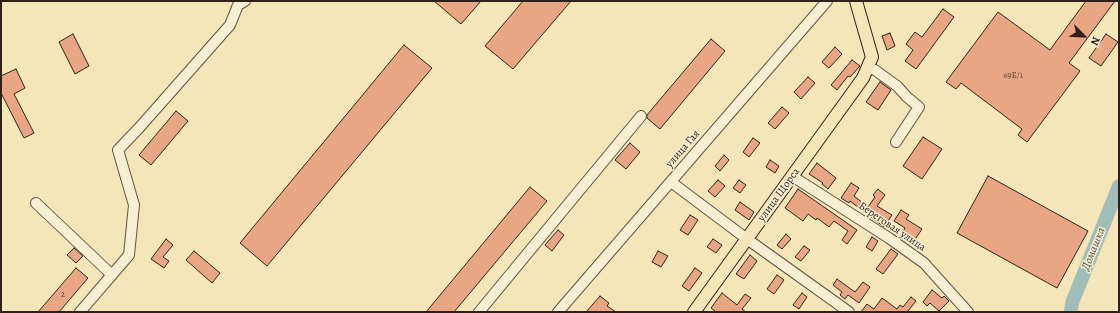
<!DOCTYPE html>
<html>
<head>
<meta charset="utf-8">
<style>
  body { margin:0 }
  #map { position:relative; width:1120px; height:313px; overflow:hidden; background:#f5e6ba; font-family:Alegreya,serif }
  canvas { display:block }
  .frame { position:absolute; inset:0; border:2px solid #2f211a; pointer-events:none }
  .north { position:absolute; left:1064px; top:16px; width:40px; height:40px; -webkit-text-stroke:3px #f8efd2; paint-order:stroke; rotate:114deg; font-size:11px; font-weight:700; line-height:16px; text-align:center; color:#2f211a }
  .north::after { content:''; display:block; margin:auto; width:14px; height:18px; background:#2f211a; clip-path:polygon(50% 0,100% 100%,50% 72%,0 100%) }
</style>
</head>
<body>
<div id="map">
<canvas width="1120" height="313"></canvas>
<div class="frame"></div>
<div class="north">N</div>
</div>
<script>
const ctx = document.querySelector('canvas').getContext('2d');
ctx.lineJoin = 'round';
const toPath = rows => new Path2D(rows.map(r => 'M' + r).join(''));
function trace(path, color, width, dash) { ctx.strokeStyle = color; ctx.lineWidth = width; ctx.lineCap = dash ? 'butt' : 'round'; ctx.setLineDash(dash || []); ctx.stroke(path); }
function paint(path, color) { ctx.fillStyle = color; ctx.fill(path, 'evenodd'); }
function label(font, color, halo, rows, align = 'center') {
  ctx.font = font + ' Alegreya,serif'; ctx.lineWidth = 3; ctx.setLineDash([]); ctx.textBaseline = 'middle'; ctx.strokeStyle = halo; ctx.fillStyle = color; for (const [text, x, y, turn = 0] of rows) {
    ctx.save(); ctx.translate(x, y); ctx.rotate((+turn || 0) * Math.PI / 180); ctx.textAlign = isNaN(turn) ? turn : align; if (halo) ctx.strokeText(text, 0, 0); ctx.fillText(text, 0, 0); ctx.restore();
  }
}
trace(toPath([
  [1071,312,1072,303,1119,186]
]), '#a0bdb9', 14);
const building = toPath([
  [434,1,481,1,461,24,434,1],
  [523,1,571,1,513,69,485,46,523,1],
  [1086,1,1115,1,1069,63,1080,71,1027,142,1018,135,1022,129,961,83,956,89,946,82,998,12,1050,50,1086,1],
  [943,9,954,17,916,69,905,61,913,50,906,44,915,32,922,37,943,9],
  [890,33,895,46,887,50,882,36,890,33],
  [73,34,89,66,75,74,59,42,73,34],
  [1106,34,1118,42,1101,66,1089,58,1106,34],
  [711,39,725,51,660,129,647,118,647,115,711,39],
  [404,45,432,68,267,266,240,243,404,45],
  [835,47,842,54,829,68,822,62,835,47],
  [852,60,860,66,850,77,848,76,837,90,831,85,852,60],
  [16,69,25,88,14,94,34,133,24,138,1,93,1,76,16,69],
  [808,77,815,83,801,99,794,92,808,77],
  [880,82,891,90,878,110,866,102,880,82],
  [782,107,789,113,775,129,768,123,782,107],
  [176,111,188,121,151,165,139,155,176,111],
  [923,137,942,149,922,179,903,166,923,137],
  [753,138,760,143,749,157,743,152,753,138],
  [630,143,640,152,626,169,615,160,630,143],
  [724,155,729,160,720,171,715,166,724,155],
  [770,160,779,166,775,173,766,167,770,160],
  [817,163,836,178,828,189,822,184,823,183,809,174,817,163],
  [988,176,1088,231,1057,288,957,233,988,176],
  [718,180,725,186,715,197,708,191,718,180],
  [739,180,746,185,740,193,733,188,739,180],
  [851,183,859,188,854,196,868,207,875,197,873,195,878,189,885,195,877,206,892,215,884,227,850,201,849,203,841,198,851,183],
  [530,187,547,201,454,312,426,312,530,187],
  [798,189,857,230,847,244,842,240,848,231,834,221,829,227,817,218,816,220,808,214,803,221,785,208,798,189],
  [740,202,754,212,749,220,735,210,740,202],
  [901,210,909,215,906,219,922,229,912,244,900,237,905,228,894,221,901,210],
  [690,215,698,220,688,235,680,230,690,215],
  [558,230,564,235,552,251,545,245,558,230],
  [786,234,791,239,782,249,777,245,786,234],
  [872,237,878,241,872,251,866,247,872,237],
  [166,239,173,245,163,257,169,261,164,268,151,259,166,239],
  [713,239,722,245,716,253,707,247,713,239],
  [804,246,810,250,801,261,795,257,804,246],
  [74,248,83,256,76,263,67,255,74,248],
  [891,249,898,254,883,274,876,269,891,249],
  [194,251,220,273,212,283,186,260,194,251],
  [658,251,668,256,661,267,652,262,658,251],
  [750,255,757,261,744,279,736,274,750,255],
  [76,268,88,278,59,312,38,312,76,268],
  [695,268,702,273,689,291,682,286,695,268],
  [777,275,784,280,774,294,767,289,777,275],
  [837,279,855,292,863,282,870,287,859,303,848,295,845,299,840,295,842,292,833,285,837,279],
  [932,290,942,298,944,296,949,301,939,311,930,303,927,306,923,302,932,290],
  [722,293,737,305,745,294,751,298,742,309,746,312,716,312,711,308,722,293],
  [802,293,807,297,799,309,793,305,802,293],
  [600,296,609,303,607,306,616,312,586,312,600,296],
  [911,297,916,301,908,311,910,312,861,312,867,304,874,309,882,298,897,309,900,305,903,307,911,297]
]);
paint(building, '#e8a685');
trace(building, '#2f211a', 1);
const minor = toPath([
  [867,68,875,70,897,86,907,97,919,107,896,142],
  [792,176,889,238,924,263,968,312],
  [671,182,747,239,849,312],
  [36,203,112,275],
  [80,312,129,255,134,205,118,150,139,128,230,25,238,5,245,1],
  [479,312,641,116],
  [558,312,827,1]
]);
const major = toPath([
  [694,312,863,78,872,57,856,1]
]);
trace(minor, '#605242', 12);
trace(major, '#2f211a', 14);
trace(minor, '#f8efd2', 10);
trace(major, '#f5e6ba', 12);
label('9px', '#5d4235', null, [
  ["69Б/1",1013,76],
  ["2",63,295]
]);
label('11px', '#2f211a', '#f8efd2', [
  ["улица Гая",683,149,-49],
  ["улица Щорса",779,195,-54],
  ["Береговая улица",892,227,34]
]);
label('italic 12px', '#51504a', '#f8efd2', [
  ["Домашка",1094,249,-68]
]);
</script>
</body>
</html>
